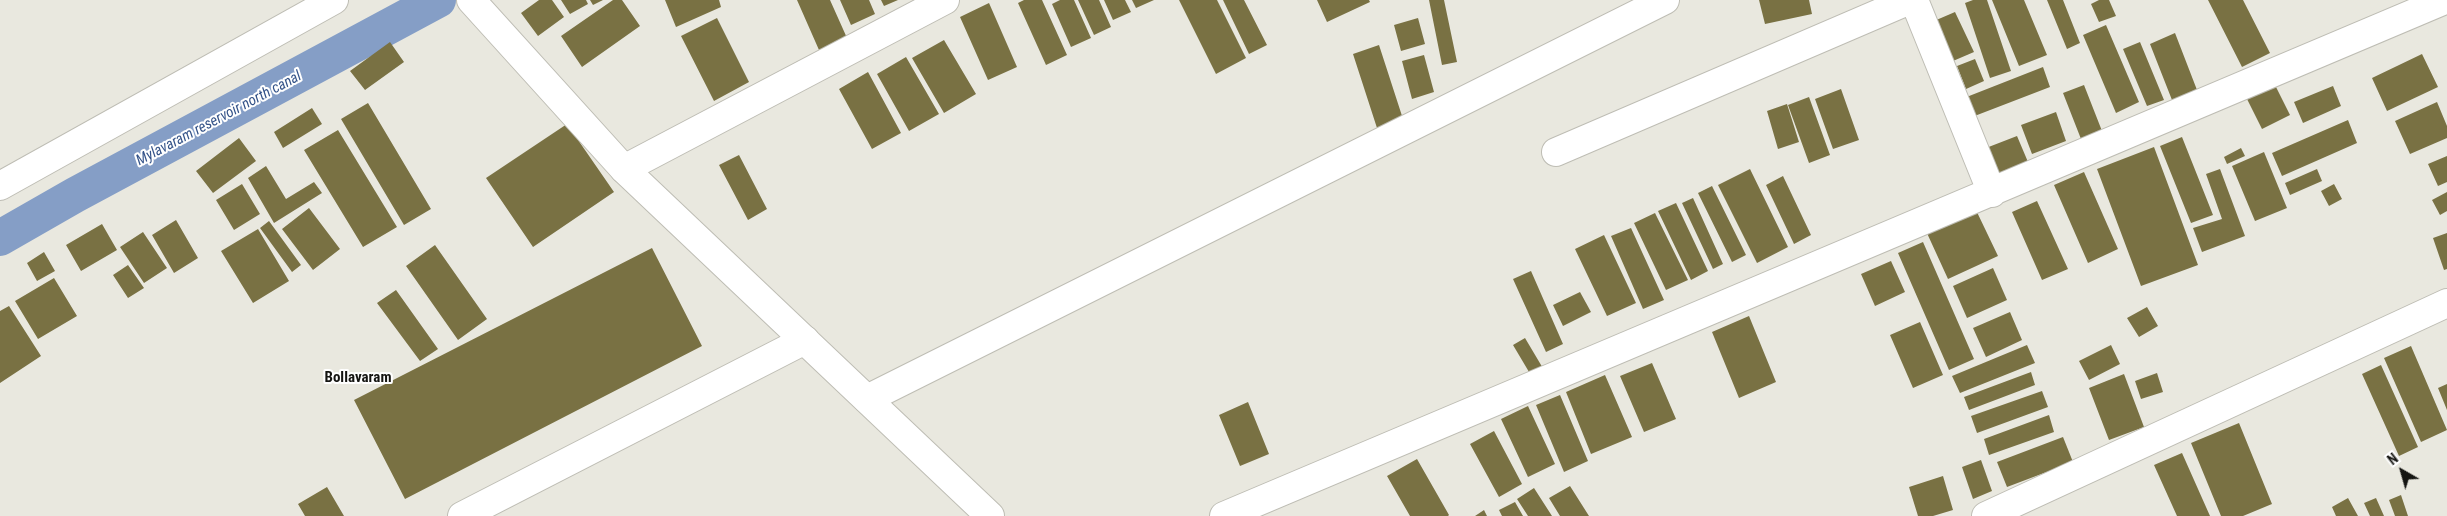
<!DOCTYPE html>
<html>
<head>
<meta charset="utf-8">
<style>
  body { margin:0 }
  #map { position:relative; width:2447px; height:516px; overflow:hidden; background:#e9e8df; font-family:"Roboto Condensed",sans-serif }
  canvas { display:block }
  .north { position:absolute; left:2377px; top:446px; width:50px; height:50px; -webkit-text-stroke:4px #fff; paint-order:stroke; rotate:322deg; font-size:14px; font-weight:700; line-height:20px; text-align:center; color:#151512 }
  .north::after { content:''; display:block; margin:auto; width:18px; height:22px; background:#151512; clip-path:polygon(50% 0,100% 100%,50% 72%,0 100%) }
</style>
</head>
<body>
<div id="map">
<canvas width="2447" height="516"></canvas>
<div class="north">N</div>
</div>
<script>
const ctx = document.querySelector('canvas').getContext('2d');
ctx.lineJoin = 'round';
const toPath = rows => new Path2D(rows.map(r => 'M' + r).join(''));
function trace(path, color, width, dash) { ctx.strokeStyle = color; ctx.lineWidth = width; ctx.lineCap = dash ? 'butt' : 'round'; ctx.setLineDash(dash || []); ctx.stroke(path); }
function paint(path, color) { ctx.fillStyle = color; ctx.fill(path, 'evenodd'); }
function label(font, color, halo, rows, align = 'center') {
  ctx.font = font + ' "Roboto Condensed",sans-serif'; ctx.lineWidth = 4; ctx.setLineDash([]); ctx.textBaseline = 'middle'; ctx.strokeStyle = halo; ctx.fillStyle = color; for (const [text, x, y, turn = 0] of rows) {
    ctx.save(); ctx.translate(x, y); ctx.rotate((+turn || 0) * Math.PI / 180); ctx.textAlign = isNaN(turn) ? turn : align; if (halo) ctx.strokeText(text, 0, 0); ctx.fillText(text, 0, 0); ctx.restore();
  }
}
trace(toPath([
  [0,238,75,195,438,0]
]), '#859ec6', 36);
paint(toPath([
  [539,0,552,0,564,17,538,36,521,13],
  [561,0,586,0,588,4,570,14],
  [590,0,603,0,593,5],
  [613,0,622,0,640,26,582,67,561,36],
  [665,0,719,0,721,7,676,27],
  [797,0,830,0,847,38,819,50],
  [840,0,869,0,875,14,851,25],
  [881,0,898,0,884,6],
  [1024,0,1042,0,1067,55,1046,65,1018,3],
  [1060,0,1074,0,1091,38,1071,47,1052,4],
  [1078,0,1099,0,1111,27,1094,35],
  [1104,0,1125,0,1131,12,1113,20],
  [1132,0,1154,0,1136,8],
  [1179,0,1217,0,1246,58,1216,74],
  [1223,0,1244,0,1267,45,1249,54],
  [1317,0,1369,0,1370,2,1327,22],
  [1429,0,1444,0,1457,62,1442,65],
  [1759,0,1809,0,1812,14,1765,24],
  [1973,0,1987,0,2011,71,1990,78,1965,3],
  [1992,0,2024,0,2047,55,2019,66],
  [2047,0,2063,0,2080,43,2067,49],
  [2099,0,2109,0,2116,16,2099,22,2091,4],
  [2208,0,2243,0,2270,53,2242,67],
  [989,3,1017,67,988,80,960,17],
  [1955,12,1974,52,1953,61,1934,21],
  [717,18,749,82,714,101,681,36],
  [1418,18,1425,44,1401,51,1394,25],
  [2106,25,2139,102,2116,113,2083,35],
  [2175,33,2197,90,2172,100,2150,44],
  [944,40,976,94,944,113,912,58],
  [390,42,404,62,365,90,350,71],
  [2140,42,2164,100,2147,106,2123,49],
  [1379,45,1403,119,1377,128,1353,54],
  [2422,54,2438,87,2387,111,2372,78],
  [1424,55,1434,92,1412,99,1402,61],
  [906,57,939,114,909,131,877,74],
  [1975,59,1984,81,1966,89,1957,66],
  [2043,67,2050,87,1972,117,1964,98],
  [868,72,901,133,872,149,839,89],
  [2273,81,2290,115,2262,129,2245,95],
  [2084,85,2102,131,2081,139,2063,93],
  [2333,86,2341,106,2303,123,2294,102],
  [1841,89,1859,140,1833,149,1815,99],
  [1809,97,1830,155,1809,163,1788,105],
  [2437,102,2447,126,2447,138,2410,154,2395,121],
  [368,103,431,209,404,225,341,119],
  [1787,104,1799,142,1778,149,1767,111],
  [312,108,322,124,283,148,274,132],
  [2056,112,2066,141,2032,154,2021,125],
  [2348,120,2357,143,2282,176,2272,153],
  [567,124,614,192,533,247,486,178],
  [338,130,397,227,363,247,304,150],
  [2017,136,2028,162,1996,175,1986,148],
  [2182,137,2213,215,2191,223,2160,146],
  [239,138,256,161,213,193,196,171],
  [2154,147,2198,265,2141,286,2097,169],
  [2241,148,2245,156,2227,164,2224,157],
  [2264,152,2287,208,2255,221,2232,166],
  [739,155,767,209,748,220,719,165],
  [2447,156,2447,182,2438,186,2428,164],
  [266,166,286,199,314,182,322,193,274,223,248,178],
  [1750,169,1788,247,1757,263,1718,185],
  [2220,169,2245,236,2202,252,2193,228,2222,219,2206,174],
  [2317,169,2322,181,2290,195,2285,183],
  [2084,172,2118,249,2088,263,2054,185],
  [1783,176,1811,235,1794,244,1766,185],
  [242,184,260,214,234,230,216,200],
  [2334,184,2342,199,2329,206,2321,191],
  [1712,186,1746,255,1732,262,1698,193],
  [2447,192,2447,211,2440,215,2432,200],
  [1693,198,1723,264,1713,269,1682,203],
  [2037,201,2068,269,2042,280,2012,212],
  [1676,203,1708,271,1691,280,1658,211],
  [309,208,340,249,313,270,282,229],
  [1975,208,1998,256,1948,279,1926,231],
  [1655,213,1688,280,1666,290,1634,223],
  [176,220,198,258,174,273,152,235],
  [269,221,301,265,292,272,260,228],
  [102,224,117,250,81,271,66,245],
  [1631,228,1664,300,1643,309,1611,236],
  [258,229,289,281,253,303,221,251],
  [143,232,167,268,144,283,120,247],
  [2447,233,2447,269,2444,270,2433,238],
  [1604,235,1636,303,1607,316,1575,249],
  [1923,242,1974,359,1949,370,1898,253],
  [435,245,487,319,458,340,406,266],
  [652,248,702,346,405,499,354,400],
  [44,252,55,271,37,281,27,263],
  [1891,261,1905,292,1875,306,1861,274],
  [128,265,144,288,128,298,113,275],
  [1993,268,2007,300,1967,318,1953,286],
  [1531,271,1563,344,1546,352,1513,279],
  [54,278,77,316,38,339,15,301],
  [396,290,438,349,420,361,377,303],
  [1580,292,1591,312,1563,326,1553,305],
  [9,306,41,356,0,383,0,311],
  [2147,307,2158,326,2139,337,2127,318],
  [2010,312,2022,340,1986,357,1973,328],
  [1749,316,1776,382,1739,398,1712,332],
  [1920,322,1943,375,1913,388,1890,335],
  [1525,338,1544,370,1532,377,1513,345],
  [2027,345,2035,363,1960,393,1952,376],
  [2111,345,2120,364,2089,380,2079,361],
  [2411,346,2447,430,2421,442,2384,358],
  [1652,363,1676,419,1644,432,1620,376],
  [2381,365,2418,447,2399,456,2362,374],
  [2031,372,2035,385,1969,410,1964,397],
  [2157,373,2163,392,2141,399,2135,381],
  [2124,374,2144,427,2109,440,2089,388],
  [1605,375,1632,437,1591,454,1566,392],
  [2447,384,2447,410,2438,388],
  [2042,391,2048,407,1977,433,1971,416],
  [1560,395,1588,461,1564,472,1536,405],
  [1248,402,1269,454,1240,466,1219,415],
  [1528,406,1555,464,1528,477,1501,419],
  [2049,415,2054,432,1989,455,1984,439],
  [2239,423,2272,504,2243,516,2221,516,2191,443],
  [1494,431,1522,484,1499,497,1470,444],
  [2063,437,2073,462,2007,487,1997,462],
  [2182,453,2210,516,2177,516,2154,465],
  [1417,459,1449,515,1448,516,1410,516,1387,476],
  [1981,460,1992,491,1973,499,1962,467],
  [1943,476,1953,510,1933,516,1918,516,1909,487],
  [1570,486,1589,516,1560,516,1549,498],
  [327,487,344,516,305,516,298,504],
  [1534,488,1552,516,1528,516,1517,499],
  [2401,495,2408,516,2395,516,2389,500],
  [2348,498,2358,516,2336,516,2332,507],
  [2376,498,2384,516,2370,516,2364,503],
  [1515,502,1523,516,1502,516,1499,510],
  [1484,510,1487,516,1475,516]
]), '#797143');
const minor = toPath([
  [1914,0,1992,193],
  [1556,152,1910,0],
  [624,169,945,0],
  [867,399,1665,0],
  [462,516,805,340],
  [1224,516,2445,0],
  [1986,516,2447,303]
]);
const secondary = toPath([
  [471,0,624,169,990,516],
  [0,186,334,0]
]);
trace(minor, '#bebdb4', 30);
trace(secondary, '#bebdb4', 30);
trace(minor, '#fff', 28);
trace(secondary, '#fff', 28);
label('italic 15px', '#335288', '#fff', [
  ["Mylavaram reservoir north canal",219,119,-28]
]);
label('bold 15px', '#151512', '#fff', [
  ["Bollavaram",358,378]
]);
</script>
</body>
</html>
